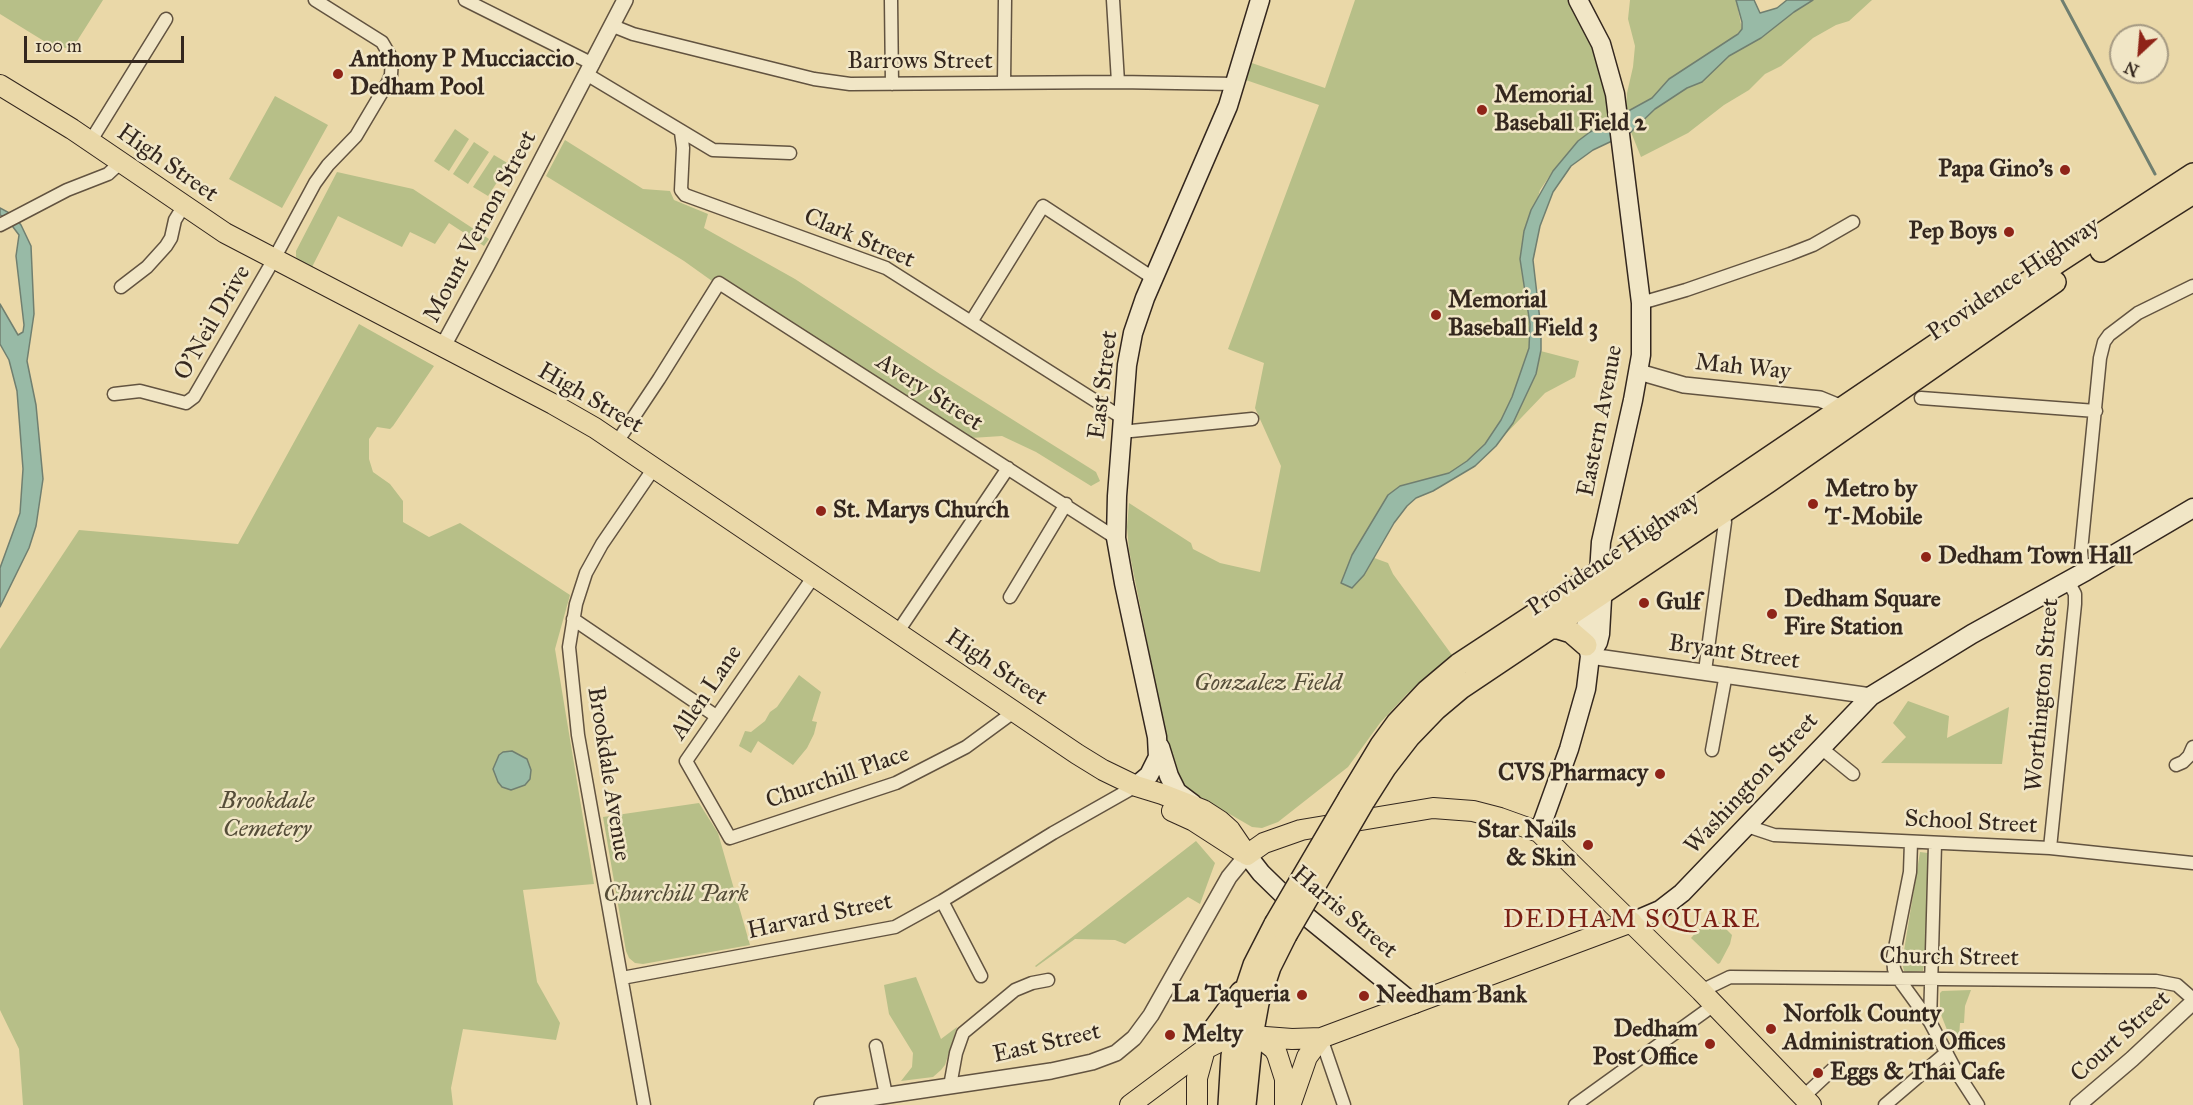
<!DOCTYPE html>
<html>
<head>
<meta charset="utf-8">
<style>
  body { margin:0 }
  #map { position:relative; width:2193px; height:1105px; overflow:hidden; background:#ead8a8; font-family:"IM FELL Great Primer",serif }
  canvas { display:block }
  .north { position:absolute; left:2109px; top:24px; width:60px; height:60px; box-sizing:border-box; background:#f1e6c6; border:2px solid #a59a83; border-radius:50%; rotate:206deg; font-size:16px; font-weight:700; line-height:24px; text-align:center; color:#34271e }
  .north::after { content:''; display:block; margin:auto; width:21px; height:27px; background:#8f2418; clip-path:polygon(50% 0,100% 100%,50% 72%,0 100%) }
  .scale { position:absolute; left:24px; top:36px; width:160px; height:27px; box-sizing:border-box; border:3px solid #34271e; border-top:0; padding-left:8px; font-size:18px; line-height:21px; white-space:nowrap; color:#34271e; -webkit-text-stroke:4px #f1e6c6; paint-order:stroke }
</style>
</head>
<body>
<div id="map">
<canvas width="2193" height="1105"></canvas>
<div class="north">N</div>
<div class="scale">100 m</div>
</div>
<script>
const ctx = document.querySelector('canvas').getContext('2d');
ctx.lineJoin = 'round';
function paint(path, color) { ctx.fillStyle = color; ctx.fill(path, 'evenodd'); }
const toPath = rows => new Path2D(rows.map(r => 'M' + r).join(''));
function trace(path, color, width, dash) { ctx.strokeStyle = color; ctx.lineWidth = width; ctx.lineCap = dash ? 'butt' : 'round'; ctx.setLineDash(dash || []); ctx.stroke(path); }
function label(font, color, halo, rows, align = 'center') {
  ctx.font = font + ' "IM FELL Great Primer",serif'; ctx.lineWidth = 5; ctx.setLineDash([]); ctx.textBaseline = 'middle'; ctx.strokeStyle = halo; ctx.fillStyle = color; for (const [text, x, y, turn = 0] of rows) {
    ctx.save(); ctx.translate(x, y); ctx.rotate((+turn || 0) * Math.PI / 180); ctx.textAlign = isNaN(turn) ? turn : align; if (halo) ctx.strokeText(text, 0, 0); ctx.fillText(text, 0, 0); ctx.restore();
  }
}
paint(toPath([
  [0,0,103,0,72,49,52,46,0,14],
  [1355,0,1578,0,1619,117,1605,122,1578,141,1553,171,1540,190,1520,260,1530,324,1529,348,1579,361,1575,377,1545,393,1475,466,1433,491,1382,510,1358,552,1388,563,1393,574,1452,655,1407,694,1380,723,1348,767,1278,822,1262,828,1252,827,1195,794,1177,779,1168,747,1129,550,1127,527,1129,503,1191,543,1193,549,1220,563,1260,572,1281,466,1255,408,1264,363,1228,349,1319,105,1237,77,1243,60,1325,88],
  [1630,0,1736,0,1742,29,1729,41,1669,79,1652,98,1626,113,1627,93,1633,67,1635,46,1628,19],
  [1813,0,1872,0,1849,21,1836,25,1813,38,1781,66,1765,74,1749,90,1724,105,1688,133,1641,157,1631,132,1655,109,1687,88,1702,82,1729,56,1761,38,1794,12],
  [275,96,328,125,282,208,229,179],
  [455,129,469,139,449,171,434,161],
  [565,140,643,189,670,191,674,200,708,214,704,228,795,279,940,374,1096,472,1100,481,1091,486,1036,452,1002,436,971,438,718,279,712,281,684,261,546,176],
  [474,142,489,152,468,184,453,174],
  [494,155,509,164,488,196,473,187],
  [337,172,413,189,489,239,484,246,449,223,435,244,410,232,402,247,338,216,312,267,298,260,296,257,296,251],
  [359,324,434,366,393,426,390,429,377,427,369,439,369,459,373,472,390,484,403,501,403,522,429,537,460,523,570,595,555,649,594,884,523,890,537,982,560,1023,556,1040,463,1029,451,1088,453,1105,23,1105,19,1049,0,1010,0,649,79,530,238,544],
  [799,675,821,692,812,721,817,722,814,734,807,748,793,765,758,741,751,753,739,746,745,731,751,732,765,721,770,712,777,707],
  [1908,701,1949,716,1947,738,2009,707,2002,764,1881,763,1906,737,1893,723],
  [699,803,718,833,750,945,643,964,635,963,629,958,626,951,603,817],
  [1196,841,1215,863,1200,904,1188,897,1125,944,1115,940,1075,939,1036,967,1035,966],
  [1920,852,1928,853,1926,954,1923,971,1908,972,1904,971,1902,963],
  [1712,915,1732,935,1730,944,1720,963,1718,964,1691,938],
  [916,977,941,1039,957,1027,945,1065,941,1070,933,1077,901,1081,912,1067,913,1053,889,1014,884,985],
  [1971,990,1965,1006,1964,1023,1960,1023,1959,1037,1951,1040,1940,1012,1940,993,1942,991]
]), '#b7bf88');
const water = toPath([
  [1736,0,1754,0,1760,13,1777,8,1787,0,1813,0,1794,12,1761,38,1729,56,1702,82,1687,88,1655,109,1631,132,1593,150,1571,166,1553,192,1540,226,1533,260,1541,329,1541,350,1536,374,1513,423,1496,446,1475,466,1433,491,1416,498,1407,506,1394,523,1364,575,1352,588,1341,583,1352,555,1388,495,1400,486,1449,473,1467,461,1485,444,1501,420,1512,397,1529,348,1530,324,1520,259,1524,231,1531,210,1553,171,1578,141,1590,132,1652,98,1669,79,1738,34,1742,29,1742,22,1736,0],
  [0,208,13,215,21,225,31,246,34,314,27,361,36,405,43,479,36,526,29,548,0,607,0,568,20,513,23,469,17,391,9,360,0,344,0,304,18,335,23,332,24,325,16,256,19,235,7,219,0,215,0,208],
  [512,751,527,759,531,770,530,779,525,785,511,790,502,787,498,782,493,769,499,755,503,752,512,751]
]);
paint(water, '#98baa6');
trace(water, '#707f70', 1.5);
trace(toPath([
  [2062,0,2155,174]
]), '#707f70', 3);
const minor = toPath([
  [465,0,593,64],
  [891,0,892,84],
  [1113,0,1118,82],
  [613,26,633,34,814,79,850,84,1118,82,1235,84],
  [588,75,713,150,790,153],
  [1004,83,1005,0],
  [681,132,683,148,681,190,685,195,886,268,1121,417],
  [90,142,166,19],
  [0,225,67,190,108,174,120,163],
  [121,287,147,267,166,246,171,238,175,220,183,207],
  [1641,303,1686,290,1790,254,1813,245,1853,222],
  [971,322,1043,206,1153,278],
  [114,394,140,391,186,403,194,397,274,259,315,183,328,165,356,136,388,82,391,75,392,59,382,42,315,0],
  [1921,398,2096,411],
  [1121,432,1252,419],
  [617,442,659,379,719,283,1116,538],
  [2086,571,2082,561,2081,551,2100,358,2104,342,2109,335,2138,313,2193,286],
  [814,576,686,761,730,838,896,783,966,747,1015,711],
  [1010,597,1066,504],
  [573,619,716,716],
  [897,633,1008,468],
  [1705,671,1725,522],
  [1821,748,1853,774],
  [1712,750,1726,674],
  [2176,765,2183,762,2189,756,2193,747],
  [1747,826,1774,835,2050,848,2193,863],
  [1911,842,1910,872,1893,958,1894,969,1898,978,1930,1022,1956,1071,1978,1105],
  [2050,848,2075,604,2075,594,2068,581],
  [942,901,981,976],
  [622,978,895,927,942,901,1053,833,1136,786],
  [1701,991,1730,977,2156,981,2177,985,2193,999],
  [1930,1022,1935,844],
  [1321,1038,1344,1105],
  [876,1046,886,1095],
  [950,1086,956,1053,963,1033,1015,990,1032,983,1048,980],
  [1803,1097,1833,1069],
  [644,1105,578,735,569,647,576,604,586,573,602,544,654,468],
  [1575,1105,1714,1005],
  [1885,1105,1946,1053]
]);
const tertiary = toPath([
  [442,348,487,265,625,0],
  [1639,372,1684,385,1820,399,1842,408],
  [1590,656,1871,696],
  [822,1105,1051,1071,1092,1062,1116,1053,1134,1038,1151,1015,1229,877,1247,855],
  [2078,1105,2132,1059,2193,1002]
]);
const secondary = toPath([
  [1590,656,1598,642,1600,634,1603,582],
  [1160,747,1169,776,1177,792,1193,804],
  [1136,786,1149,775,1158,757,1157,737,1124,583,1116,538,1117,496,1127,365,1133,333,1145,298,1228,106,1260,0],
  [1539,832,1569,749,1586,689,1590,656,1585,634,1589,603,1593,584,1599,573,1601,542,1633,400,1641,355,1641,303,1615,94,1601,44,1578,0],
  [1247,855,1261,873,1301,912,1414,1004],
  [1632,922,1660,910,1682,893,1871,696,1972,634,2086,571,2193,508]
]);
const primary = toPath([
  [0,85,72,129,225,233,553,404,595,428,1077,754,1103,770,1136,786,1162,794,1203,810,1220,821,1230,830,1247,855],
  [1172,811,1194,821,1242,852],
  [1247,855,1264,843,1301,830,1433,808,1473,811,1500,818,1539,832,1701,991,1811,1105],
  [1252,1036,1292,1039,1321,1038,1632,922],
  [1291,1103,1307,1057,1321,1038],
  [1130,1105,1205,1049,1225,1039,1245,1036,1260,1038,1274,1049,1277,1054,1285,1079,1285,1105],
  [1197,1105,1197,1078,1205,1049]
]);
const trunk = toPath([
  [2101,251,2193,193],
  [1551,628,1558,628,1571,632,1586,645],
  [1349,798,1381,745,1397,723,1427,691,1459,664,1628,553,2058,262,2193,174],
  [1364,801,1385,768,1409,737,1436,709,1461,688,1768,482,2055,282],
  [1205,1049,1214,1029,1241,992],
  [1229,1105,1232,1056,1241,1004,1254,965,1275,924],
  [1245,1105,1252,1036,1258,1003,1270,967,1286,935]
]);
trace(minor, '#625340', 15);
trace(tertiary, '#625340', 18);
trace(secondary, '#34271e', 21);
trace(primary, '#34271e', 22);
trace(trunk, '#34271e', 24);
trace(minor, '#f1e6c6', 12);
trace(tertiary, '#f1e6c6', 15);
trace(secondary, '#f1e6c6', 18);
trace(primary, '#ead8a8', 20);
trace(trunk, '#ead8a8', 21);
const trunkBridge = toPath([
  [1275,924,1349,798],
  [1286,935,1364,801]
]);
trace(trunkBridge, '#34271e', 24, []);
trace(trunkBridge, '#ead8a8', 21);
for (const [x, y, r, color] of [
  [338,74,6,"#8f2418"],
  [1482,110,6,"#8f2418"],
  [2065,170,6,"#8f2418"],
  [2009,232,6,"#8f2418"],
  [1436,315,6,"#8f2418"],
  [1813,504,6,"#8f2418"],
  [821,511,6,"#8f2418"],
  [1926,557,6,"#8f2418"],
  [1644,603,6,"#8f2418"],
  [1772,614,6,"#8f2418"],
  [1660,774,6,"#8f2418"],
  [1588,845,6,"#8f2418"],
  [1302,995,6,"#8f2418"],
  [1364,996,6,"#8f2418"],
  [1771,1029,6,"#8f2418"],
  [1170,1035,6,"#8f2418"],
  [1710,1044,6,"#8f2418"],
  [1818,1073,6,"#8f2418"]
]) { const dot = new Path2D(); dot.arc(x, y, r, 0, 2 * Math.PI); ctx.fillStyle = color; ctx.fill(dot); trace(dot, '#f1e6c6', 2); }
label('bold 24px', '#34271e', '#f1e6c6', [
  ["Anthony P Mucciaccio",350,60],
  ["Dedham Pool",350,88],
  ["Memorial",1494,96],
  ["Baseball Field 2",1494,124],
  ["Papa Gino's",2053,170,"right"],
  ["Pep Boys",1997,232,"right"],
  ["Memorial",1448,301],
  ["Baseball Field 3",1448,329],
  ["Metro by",1825,490],
  ["T-Mobile",1825,518],
  ["St. Marys Church",833,511],
  ["Dedham Town Hall",1938,557],
  ["Dedham Square",1784,600],
  ["Fire Station",1784,628],
  ["Gulf",1656,603],
  ["CVS Pharmacy",1648,774,"right"],
  ["Star Nails",1576,831,"right"],
  ["& Skin",1576,859,"right"],
  ["La Taqueria",1290,995,"right"],
  ["Needham Bank",1376,996],
  ["Norfolk County",1783,1015],
  ["Administration Offices",1783,1043],
  ["Dedham",1698,1030,"right"],
  ["Post Office",1698,1058,"right"],
  ["Melty",1182,1035],
  ["Eggs & Thai Cafe",1830,1073]
], 'left');
label('24px', '#34271e', '#f1e6c6', [
  ["Barrows Street",920,62],
  ["High Street",167,164,35],
  ["Mount Vernon Street",481,227,-62],
  ["Clark Street",859,239,23],
  ["Providence Highway",2014,280,-34],
  ["O'Neil Drive",213,323,-60],
  ["Mah Way",1743,368,6],
  ["East Street",1104,385,-83],
  ["Avery Street",929,393,33],
  ["High Street",590,399,30],
  ["Eastern Avenue",1601,421,-79],
  ["Providence Highway",1614,555,-34],
  ["Bryant Street",1734,653,8],
  ["High Street",996,668,34],
  ["Allen Lane",707,693,-56],
  ["Worthington Street",2043,695,-85],
  ["Brookdale Avenue",608,774,81],
  ["Churchill Place",838,778,-19],
  ["Washington Street",1752,784,-47],
  ["School Street",1971,823,3],
  ["Harris Street",1344,913,40],
  ["Harvard Street",820,917,-12],
  ["Church Street",1949,958,1],
  ["Court Street",2121,1037,-42],
  ["East Street",1047,1044,-13]
]);
label('italic 24px', '#554d38', '#f1e6c6', [
  ["Gonzalez Field",1268,684],
  ["Brookdale",267,802],
  ["Cemetery",267,830],
  ["Churchill Park",676,895]
]);
ctx.letterSpacing = '1.5px';
label('26px', '#7a1f14', '#f1e6c6', [
  ["DEDHAM SQUARE",1632,921]
]);
ctx.letterSpacing = '0px';
</script>
</body>
</html>
